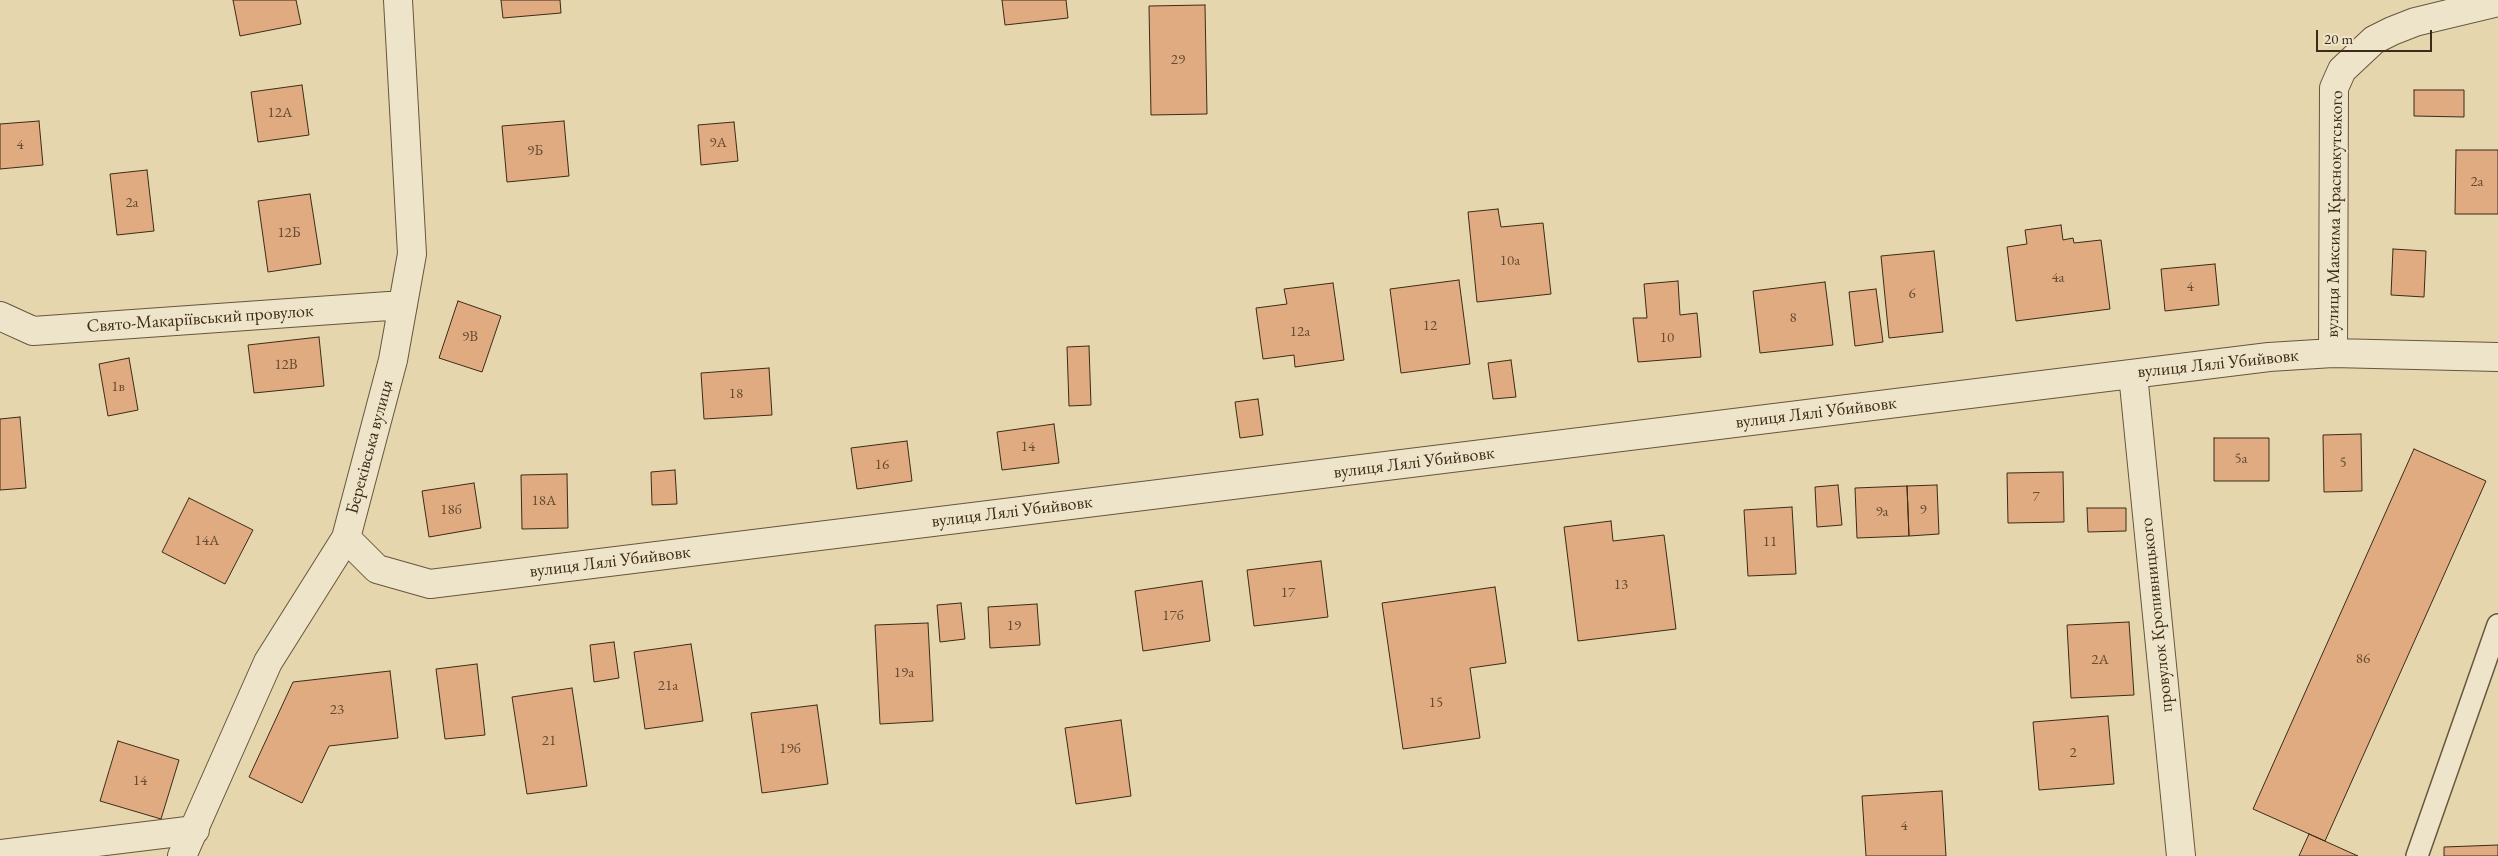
<!DOCTYPE html>
<html>
<head>
<meta charset="utf-8">
<style>
  body { margin:0 }
  #map { position:relative; width:2498px; height:856px; overflow:hidden; background:#e5d6ad; font-family:"EB Garamond",serif }
  canvas { display:block }
  .scale { position:absolute; left:2316px; top:30px; width:116px; height:22px; box-sizing:border-box; border:2px solid #3c2b18; border-top:0; padding-left:6px; font-size:15px; line-height:18px; white-space:nowrap; color:#3c2b18; -webkit-text-stroke:4px #eee4ca; paint-order:stroke }
</style>
</head>
<body>
<div id="map">
<canvas width="2498" height="856"></canvas>
<div class="scale">20 m</div>
</div>
<script>
const ctx = document.querySelector('canvas').getContext('2d');
ctx.lineJoin = 'round';
function paint(path, color) { ctx.fillStyle = color; ctx.fill(path, 'evenodd'); }
const toPath = rows => new Path2D(rows.map(r => 'M' + r).join(''));
function trace(path, color, width, dash) { ctx.strokeStyle = color; ctx.lineWidth = width; ctx.lineCap = dash ? 'butt' : 'round'; ctx.setLineDash(dash || []); ctx.stroke(path); }
function label(font, color, halo, rows, align = 'center') {
  ctx.font = font + ' "EB Garamond",serif'; ctx.lineWidth = 4; ctx.setLineDash([]); ctx.textBaseline = 'middle'; ctx.strokeStyle = halo; ctx.fillStyle = color; for (const [text, x, y, turn = 0] of rows) {
    ctx.save(); ctx.translate(x, y); ctx.rotate((+turn || 0) * Math.PI / 180); ctx.textAlign = isNaN(turn) ? turn : align; if (halo) ctx.strokeText(text, 0, 0); ctx.fillText(text, 0, 0); ctx.restore();
  }
}
const building = toPath([
  [233,0,296,0,301,24,240,36,233,0],
  [501,0,560,0,561,13,503,18,501,0],
  [1002,0,1066,0,1068,18,1005,25,1002,0],
  [1205,5,1207,114,1151,115,1149,6,1205,5],
  [302,85,309,135,258,142,251,92,302,85],
  [2414,90,2464,90,2464,117,2414,116,2414,90],
  [39,121,43,165,0,169,0,124,39,121],
  [564,121,569,176,507,182,502,126,564,121],
  [734,122,738,161,701,165,698,125,734,122],
  [2456,150,2498,150,2498,214,2455,214,2456,150],
  [147,170,154,231,117,235,110,174,147,170],
  [310,194,321,264,268,272,258,201,310,194],
  [1498,209,1501,227,1543,223,1551,294,1477,302,1468,212,1498,209],
  [2061,225,2063,240,2073,238,2074,243,2101,240,2110,309,2016,321,2007,247,2027,244,2025,230,2061,225],
  [2393,249,2426,251,2424,297,2391,295,2393,249],
  [1934,251,1943,332,1889,338,1881,256,1934,251],
  [2215,264,2219,305,2165,311,2161,269,2215,264],
  [1459,280,1470,364,1401,373,1390,289,1459,280],
  [1678,281,1680,315,1697,313,1701,357,1638,362,1633,318,1647,318,1644,284,1678,281],
  [1825,282,1833,345,1760,353,1753,291,1825,282],
  [1333,283,1344,360,1295,367,1294,355,1263,359,1256,308,1287,304,1284,289,1333,283],
  [1876,289,1883,342,1855,346,1849,292,1876,289],
  [458,301,501,316,482,372,439,358,458,301],
  [319,337,324,386,254,393,248,345,319,337],
  [1089,346,1091,405,1069,406,1067,347,1089,346],
  [129,358,138,410,108,416,99,364,129,358],
  [1511,360,1516,397,1493,399,1488,363,1511,360],
  [769,368,772,415,704,419,701,373,769,368],
  [1258,399,1263,435,1240,438,1235,402,1258,399],
  [20,417,26,488,0,490,0,419,20,417],
  [1054,424,1059,463,1002,470,997,432,1054,424],
  [2361,434,2362,491,2324,492,2323,435,2361,434],
  [2214,438,2269,438,2269,481,2214,481,2214,438],
  [907,441,912,481,857,489,851,448,907,441],
  [2414,449,2486,481,2325,841,2253,809,2414,449],
  [675,470,677,504,652,505,651,472,675,470],
  [2063,472,2064,522,2008,523,2007,473,2063,472],
  [567,474,568,528,522,529,521,475,567,474],
  [474,483,481,528,429,537,422,491,474,483],
  [1838,485,1842,525,1817,527,1815,487,1838,485],
  [1937,485,1939,534,1909,536,1907,486,1937,485],
  [1907,486,1909,536,1857,538,1855,488,1907,486],
  [189,498,253,530,225,584,162,552,189,498],
  [1792,507,1796,574,1748,576,1744,510,1792,507],
  [2087,508,2126,508,2126,531,2088,532,2087,508],
  [1611,521,1613,541,1664,535,1676,629,1578,641,1564,527,1611,521],
  [1321,561,1328,617,1254,626,1247,570,1321,561],
  [1202,581,1210,641,1143,651,1135,591,1202,581],
  [1495,587,1506,663,1470,668,1480,738,1403,749,1382,603,1495,587],
  [961,603,965,639,940,642,937,605,961,603],
  [1037,604,1040,645,990,648,988,607,1037,604],
  [2129,622,2134,695,2071,698,2067,625,2129,622],
  [928,623,933,721,880,724,875,625,928,623],
  [614,642,619,678,594,682,590,645,614,642],
  [691,644,703,721,645,729,634,652,691,644],
  [477,664,485,735,445,739,436,669,477,664],
  [390,671,398,738,329,746,302,803,249,777,293,682,390,671],
  [572,688,587,786,527,794,512,697,572,688],
  [817,705,828,784,762,793,751,713,817,705],
  [2108,716,2114,784,2039,790,2033,722,2108,716],
  [1121,720,1131,796,1076,804,1065,728,1121,720],
  [118,741,179,760,161,819,100,801,118,741],
  [1942,791,1946,856,1866,856,1862,796,1942,791],
  [2309,834,2358,856,2299,856,2309,834],
  [2498,845,2498,856,2444,856,2444,847,2498,845]
]);
paint(building, '#e0ab80');
trace(building, '#3c2b18', 1);
const service = toPath([
  [2417,856,2498,625]
]);
const minor = toPath([
  [0,316,33,331,403,305],
  [2333,353,2334,88,2342,70,2374,40,2392,31,2415,22,2498,2],
  [2133,374,2181,856],
  [346,538,377,569,430,584,2269,357,2333,353,2498,357],
  [0,854,195,830],
  [182,856,268,662,346,538,393,360,412,254,398,0]
]);
trace(service, '#66563d', 24);
trace(minor, '#66563d', 30);
trace(service, '#eee4ca', 21);
trace(minor, '#eee4ca', 28);
label('15px', '#654b32', null, [
  ["29",1178,60],
  ["12А",280,113],
  ["9А",718,143],
  ["4",20,145],
  ["9Б",535,151],
  ["2а",2477,182],
  ["2а",132,203],
  ["12Б",289,233],
  ["10а",1510,261],
  ["4а",2058,278],
  ["4",2190,287],
  ["6",1912,294],
  ["8",1793,318],
  ["12",1430,326],
  ["12а",1300,332],
  ["9В",470,337],
  ["10",1667,338],
  ["12В",286,365],
  ["1в",118,387],
  ["18",736,394],
  ["14",1028,447],
  ["5а",2241,459],
  ["5",2343,463],
  ["16",882,465],
  ["7",2036,497],
  ["18А",544,501],
  ["18б",451,510],
  ["9",1923,510],
  ["9а",1882,512],
  ["14А",207,541],
  ["11",1770,542],
  ["13",1621,585],
  ["17",1288,593],
  ["17б",1173,616],
  ["19",1014,626],
  ["86",2363,659],
  ["2А",2100,660],
  ["19а",904,673],
  ["21а",668,686],
  ["15",1436,703],
  ["23",337,710],
  ["21",549,741],
  ["19б",790,749],
  ["2",2073,753],
  ["14",140,781],
  ["4",1904,826]
]);
label('18px', '#3c2b18', '#eee4ca', [
  ["вулиця Максима Краснокутського",2335,214,-89],
  ["Свято-Макаріївський провулок",200,319,-4],
  ["вулиця Лялі Убийвовк",2218,364,-6],
  ["вулиця Лялі Убийвовк",1816,413,-7],
  ["Береківська вулиця",370,447,-75],
  ["вулиця Лялі Убийвовк",1414,463,-7],
  ["вулиця Лялі Убийвовк",1012,512,-7],
  ["вулиця Лялі Убийвовк",610,562,-7],
  ["провулок Кропивницького",2157,615,-96]
]);
</script>
</body>
</html>
